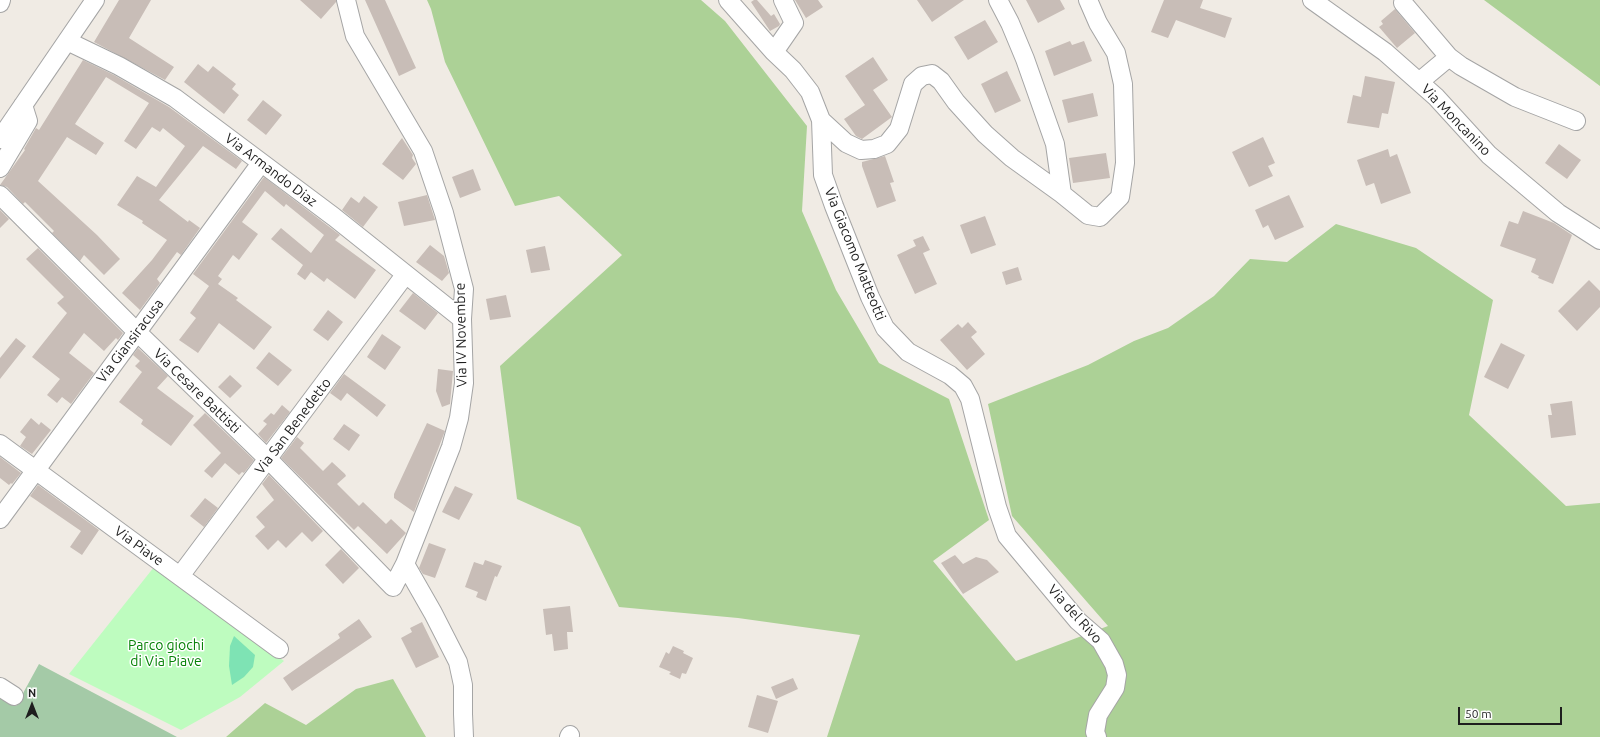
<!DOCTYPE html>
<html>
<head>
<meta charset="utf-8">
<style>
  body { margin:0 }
  #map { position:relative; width:1600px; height:737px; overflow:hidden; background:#f0ebe4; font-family:Ubuntu,sans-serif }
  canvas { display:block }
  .north { position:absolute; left:12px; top:685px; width:40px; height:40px; -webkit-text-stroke:3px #fff; paint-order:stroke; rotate:0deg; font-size:11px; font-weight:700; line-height:16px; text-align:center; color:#1e1e1e }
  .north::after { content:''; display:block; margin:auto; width:14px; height:18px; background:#1e1e1e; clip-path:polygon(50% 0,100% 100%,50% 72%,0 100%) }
  .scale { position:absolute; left:1458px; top:707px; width:104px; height:18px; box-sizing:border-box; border:2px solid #1e1e1e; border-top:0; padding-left:5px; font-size:12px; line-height:14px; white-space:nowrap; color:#1e1e1e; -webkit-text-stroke:3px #fff; paint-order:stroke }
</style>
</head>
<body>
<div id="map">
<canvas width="1600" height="737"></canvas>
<div class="north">N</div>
<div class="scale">50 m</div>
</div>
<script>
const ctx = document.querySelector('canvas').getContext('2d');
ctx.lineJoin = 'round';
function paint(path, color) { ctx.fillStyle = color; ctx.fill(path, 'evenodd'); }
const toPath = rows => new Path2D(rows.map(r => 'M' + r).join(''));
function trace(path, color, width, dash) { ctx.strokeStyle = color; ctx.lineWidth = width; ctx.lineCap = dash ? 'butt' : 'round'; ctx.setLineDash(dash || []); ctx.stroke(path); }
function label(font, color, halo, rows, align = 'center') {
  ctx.font = font + ' Ubuntu,sans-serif'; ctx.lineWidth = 3; ctx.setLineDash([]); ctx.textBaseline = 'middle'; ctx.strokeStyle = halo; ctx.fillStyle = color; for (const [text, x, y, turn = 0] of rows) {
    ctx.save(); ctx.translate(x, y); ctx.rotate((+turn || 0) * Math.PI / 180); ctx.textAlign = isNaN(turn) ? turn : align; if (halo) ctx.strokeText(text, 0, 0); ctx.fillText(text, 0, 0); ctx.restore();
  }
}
paint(toPath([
  [427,0,701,0,725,21,807,126,802,211,836,290,879,363,949,399,989,520,933,561,1016,661,1108,626,1012,516,988,404,1088,365,1134,341,1168,328,1214,296,1250,259,1287,262,1336,224,1416,248,1493,300,1469,415,1566,506,1600,503,1600,737,827,737,860,635,738,618,619,607,580,527,517,499,500,366,622,255,559,196,515,206,445,62,431,9],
  [1484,0,1600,0,1600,86],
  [393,679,426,737,226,737,265,703,306,725,356,689]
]), '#acd196');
paint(toPath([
  [39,664,177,737,0,737,0,698,16,706]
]), '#a4caa7');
paint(toPath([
  [154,567,284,661,240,697,181,730,69,674]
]), '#befcbf');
paint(toPath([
  [234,636,255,655,253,667,244,677,232,685,229,666,230,646]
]), '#7ee3b4');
paint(toPath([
  [119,0,151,0,129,38,174,67,165,80,94,42],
  [300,0,336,0,336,2,321,19],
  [365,0,385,0,416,68,399,76],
  [754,0,757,0,771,16,774,14,780,24,779,26,770,31,751,2],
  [795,0,818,0,823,7,806,18],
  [917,0,964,0,932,22],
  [1026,0,1060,0,1065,9,1038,23],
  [1164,0,1203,0,1200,8,1232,18,1225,38,1176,20,1168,38,1151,32],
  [1395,9,1415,33,1397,48,1379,27,1383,24,1381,21],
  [985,20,998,42,968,60,954,37],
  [1070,41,1072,45,1084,41,1092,61,1054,76,1045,51],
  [873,57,888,80,873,90,892,117,862,139,856,136,844,119,865,105,845,76],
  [83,60,114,75,169,107,242,161,236,169,203,146,159,200,188,222,189,220,200,228,181,255,177,252,157,279,160,283,140,310,122,293,152,260,167,240,142,223,143,221,117,205,137,176,156,187,185,146,163,128,160,132,152,127,136,149,124,141,149,103,106,77,75,124,104,143,96,155,67,137,38,181,97,235,120,259,104,275,84,255,80,261,52,233,54,231,25,202,23,204,7,187,0,185,25,150,24,149,36,128,39,130],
  [198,64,208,72,213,66,236,84,232,89,239,95,224,114,184,82],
  [1007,71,1021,101,995,113,981,84],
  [1365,76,1395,82,1388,114,1382,113,1379,128,1347,123,1353,95,1361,97],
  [1093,93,1098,116,1068,123,1062,100],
  [263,100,282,115,266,135,247,120],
  [1263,137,1275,163,1268,166,1273,176,1249,187,1232,152],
  [402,138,413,155,412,158,416,164,403,180,382,164],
  [1559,144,1581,160,1567,179,1545,163],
  [1388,149,1390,157,1397,154,1411,193,1381,204,1374,183,1366,186,1357,160],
  [1106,153,1110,178,1073,183,1069,158],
  [885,156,894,182,890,183,896,201,877,208,862,166,862,162],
  [473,169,481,190,460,198,452,177],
  [264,177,340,235,335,240,376,270,355,299,327,278,324,282,311,272,305,280,297,274,303,265,271,239,281,228,311,253,324,235,286,204,284,207,265,191,242,222,258,234,239,260,233,255,218,276,222,279,218,284,238,298,236,300,272,327,254,350,219,323,198,353,179,340,196,318,190,313,209,286,193,274],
  [427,195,435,220,404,226,398,202],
  [1289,195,1304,227,1275,240,1268,225,1263,228,1255,210],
  [364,196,378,207,363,227,342,210,351,197,359,203],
  [0,210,9,219,0,228],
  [1523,211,1554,223,1572,235,1553,284,1538,278,1539,276,1531,272,1536,259,1500,246,1509,221,1518,224],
  [985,216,996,245,971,254,960,225],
  [923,236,930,250,923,253,937,284,915,294,897,255,916,246,913,240],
  [430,245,444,256,449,273,442,281,416,262],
  [545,246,550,270,531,273,526,250],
  [38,248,123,333,118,340,116,338,104,351,84,333,69,353,94,373,71,404,62,397,57,403,47,395,60,379,32,357,67,313,57,303,64,297,26,259],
  [1018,267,1022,280,1006,285,1002,272],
  [1589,280,1600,291,1600,307,1577,331,1558,311],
  [413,293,438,313,425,330,399,311],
  [506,295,511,317,490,320,486,299],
  [328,310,343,322,328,341,313,330],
  [968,322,977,332,971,337,985,354,967,370,940,340,958,324,962,328],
  [382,334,401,347,385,370,367,357],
  [16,338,26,346,0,379,0,358],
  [1501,343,1525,355,1508,389,1484,377],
  [138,348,168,376,157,388,194,416,171,446,141,424,143,420,119,402,142,372,135,366,140,361,133,355],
  [269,352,292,370,278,386,256,368],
  [438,369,453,371,450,404,442,407,436,391],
  [344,374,386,405,377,417,347,393,341,401,330,393],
  [230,375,242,386,230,398,218,387],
  [1572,401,1576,435,1551,438,1548,415,1552,415,1550,404],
  [282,405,290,412,266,443,258,434,267,424,263,421,271,413,274,415],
  [205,413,254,460,244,473,242,472,239,475,225,463,212,478,204,471,221,453,193,425],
  [31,418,39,425,41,422,51,430,32,454,20,446,26,437,20,432],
  [427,423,445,431,414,512,394,498,394,494],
  [344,424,360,435,349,451,333,439],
  [297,437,304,443,300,448,323,471,332,462,345,474,346,476,337,484,359,506,363,502,386,524,391,519,406,533,387,554,358,526,354,530,281,458],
  [0,457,21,473,12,484,11,483,9,485,0,478],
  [269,475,323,531,312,542,302,532,286,548,278,540,268,550,255,536,265,527,256,517,274,500,262,484],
  [38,485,99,530,82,555,70,547,81,531,30,496],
  [455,486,473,494,459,520,442,512],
  [205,498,218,508,204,527,190,516],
  [429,543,446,549,435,578,423,574,419,568],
  [341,549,359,568,343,584,325,565],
  [955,555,963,564,976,557,987,560,999,572,963,594,941,563],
  [485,560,502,566,497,577,495,576,486,601,476,597,478,592,465,587,474,562,483,565],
  [570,606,573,632,567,632,568,649,554,651,552,634,546,635,543,609],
  [359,619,372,637,292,691,283,678,340,638,338,634],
  [422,622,439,657,416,668,401,638,412,632,410,628],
  [673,646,684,651,683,653,693,658,686,674,682,673,680,679,669,674,671,672,659,667,666,652,669,654],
  [793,678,798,689,776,699,771,687],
  [757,695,778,701,768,733,748,727]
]), '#c8bdb7');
const minor = toPath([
  [728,0,774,52,793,70,810,92,821,120,823,175,834,206,870,297,885,328,908,352,950,375,963,386,970,399,997,507,1007,536,1078,621,1101,641,1114,664,1117,675,1115,688,1098,715,1095,732,1097,737],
  [1312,0,1385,52,1436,97,1489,155,1558,213,1600,240],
  [0,3,1,0],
  [1403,3,1449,57,1419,82],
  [67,41,119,66,175,98,334,217,462,319],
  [774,52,794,23,783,0],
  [1449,57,1461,66,1515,97,1576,121],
  [821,120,846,143,861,150,874,149,887,144,899,129,913,84,922,76,932,74,941,81,956,102,985,134,1012,158,1062,194,1055,144,1025,59,1010,23,998,0],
  [0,139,95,0],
  [0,168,28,121,23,105],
  [1062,194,1088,215,1100,217,1120,197,1125,163,1123,84,1116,53,1098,23,1088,0],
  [0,195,137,332,268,459,393,587,405,564,451,447,459,418,464,383,462,319,464,289,444,213,423,151,355,36,346,0],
  [0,444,279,649],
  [0,519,261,163],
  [405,564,433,613,458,662,463,685,463,714,464,737],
  [180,576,405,275],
  [0,687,14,696],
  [569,737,570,735]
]);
trace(minor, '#a5a5a5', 20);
trace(minor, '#fff', 18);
label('14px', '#1e1e1e', '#fff', [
  ["Via Moncanino",1456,120,46],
  ["Via Armando Diaz",271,170,37],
  ["Via Giacomo Matteotti",855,254,68],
  ["Via IV Novembre",461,335,-91],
  ["Via Giansiracusa",130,341,-53],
  ["Via Cesare Battisti",197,391,44],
  ["Via San Benedetto",293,426,-53],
  ["Via Piave",139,546,36],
  ["Via del Rivo",1075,614,48]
]);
label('14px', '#068207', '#fff', [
  ["Parco giochi",166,645],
  ["di Via Piave",166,661]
]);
</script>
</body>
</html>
